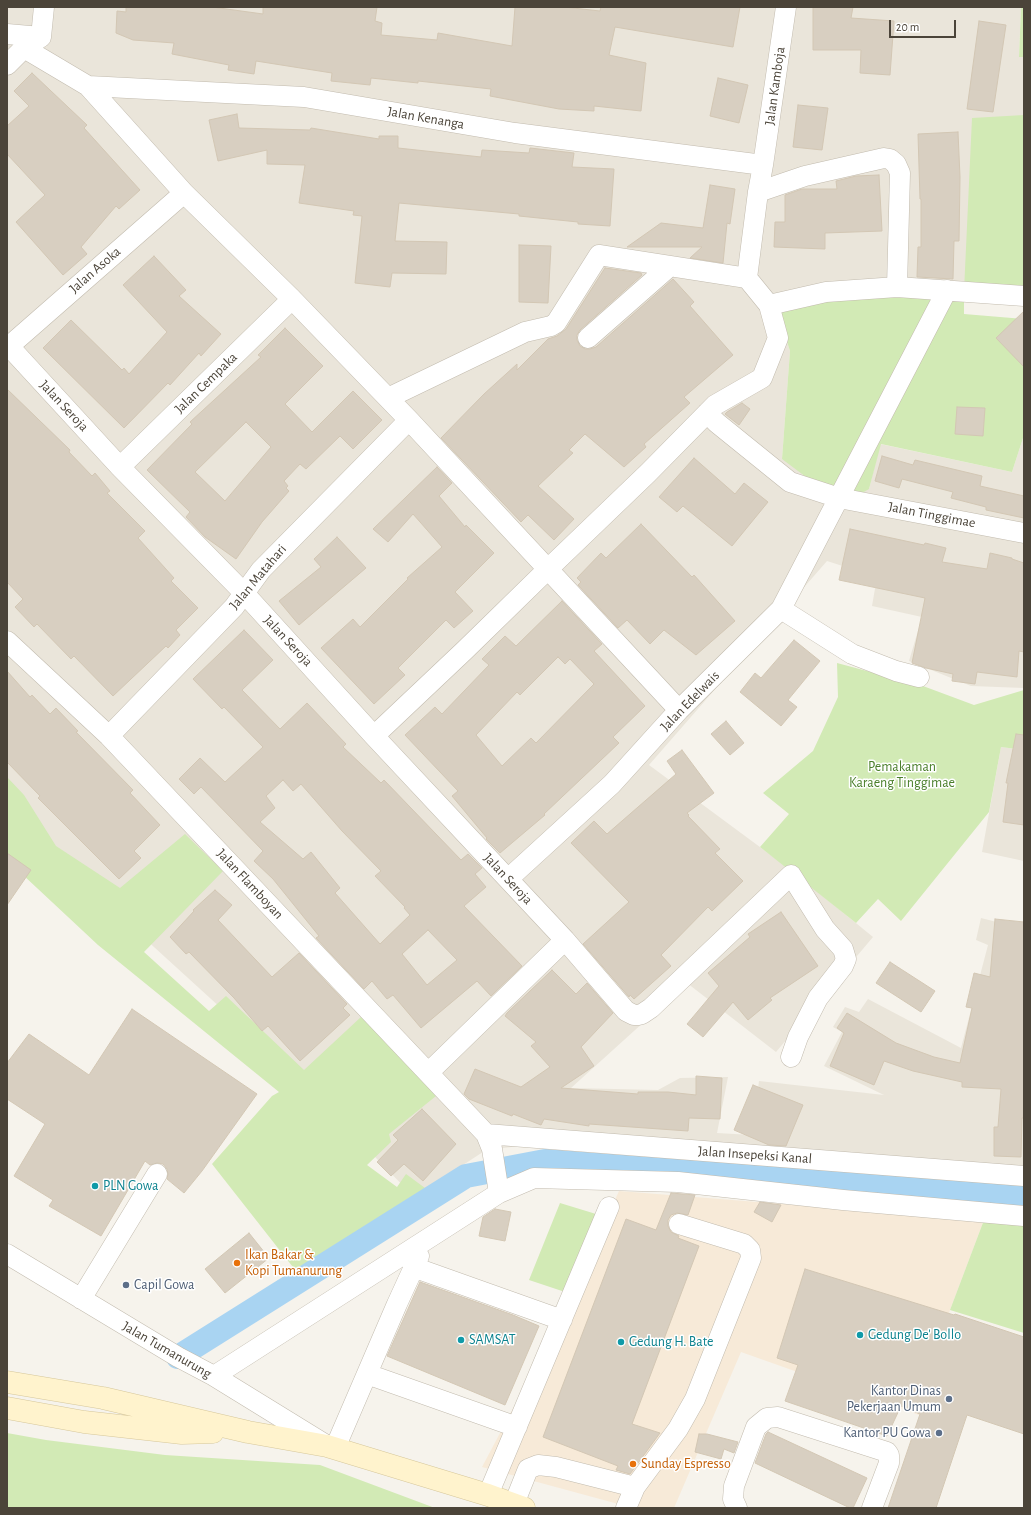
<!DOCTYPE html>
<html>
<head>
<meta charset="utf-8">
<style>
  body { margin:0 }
  #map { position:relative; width:1031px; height:1515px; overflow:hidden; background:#f6f3ec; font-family:"Alegreya Sans",sans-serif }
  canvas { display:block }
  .frame { position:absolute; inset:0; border:8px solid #4b4439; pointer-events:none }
  .scale { position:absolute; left:889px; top:20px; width:67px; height:18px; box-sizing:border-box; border:2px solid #4b4439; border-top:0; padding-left:5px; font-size:12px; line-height:14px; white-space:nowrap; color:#4b4439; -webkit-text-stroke:3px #fff; paint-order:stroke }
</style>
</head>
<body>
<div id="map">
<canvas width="1031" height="1515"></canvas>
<div class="frame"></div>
<div class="scale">20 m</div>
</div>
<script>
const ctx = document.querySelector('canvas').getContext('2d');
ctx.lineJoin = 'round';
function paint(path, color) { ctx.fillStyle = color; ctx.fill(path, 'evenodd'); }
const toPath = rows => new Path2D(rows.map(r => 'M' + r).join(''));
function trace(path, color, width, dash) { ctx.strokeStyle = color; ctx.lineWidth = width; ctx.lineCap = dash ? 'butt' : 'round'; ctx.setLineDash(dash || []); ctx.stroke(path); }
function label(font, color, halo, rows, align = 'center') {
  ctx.font = font + ' "Alegreya Sans",sans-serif'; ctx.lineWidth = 3; ctx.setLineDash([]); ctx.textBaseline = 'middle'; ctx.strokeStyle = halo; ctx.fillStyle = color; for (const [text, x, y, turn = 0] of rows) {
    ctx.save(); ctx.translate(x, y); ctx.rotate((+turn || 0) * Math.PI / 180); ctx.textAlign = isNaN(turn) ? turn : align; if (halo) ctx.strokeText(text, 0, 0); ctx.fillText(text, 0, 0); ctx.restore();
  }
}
paint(toPath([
  [7,7,1021,7,1019,56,1024,57,1024,116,964,291,773,298,790,351,782,459,869,489,880,444,1012,472,1024,435,1024,688,971,686,909,661,922,617,872,606,877,577,827,561,649,765,791,870,873,937,776,1052,687,983,571,1088,658,1090,680,1078,728,1077,717,1133,752,1135,759,1081,884,1095,824,1066,842,1032,833,1027,845,1007,859,1012,868,999,961,1048,988,945,976,940,981,918,1024,929,1024,1181,554,1142,486,1150,414,1197,301,1081,7,813],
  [1001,747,1024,750,1024,861,982,852]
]), '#eae5da');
paint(toPath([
  [619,1191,984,1220,950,1310,919,1415,741,1352,674,1508,633,1508,482,1467,570,1301]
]), '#f7ead8');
paint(toPath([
  [1021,7,1024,7,1024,57,1019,57],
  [1024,115,1024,295,964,291,964,314,1024,319,1024,435,1012,472,881,444,869,489,862,493,826,492,782,459,790,351,773,298,964,291,972,118],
  [837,663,923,686,974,705,1024,690,1024,750,1001,747,989,812,901,921,878,899,856,923,760,847,789,814,763,793,813,751,838,697],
  [7,777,24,795,56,846,120,888,185,834,223,871,144,952,209,1011,226,996,304,1070,361,1017,426,1082,436,1096,389,1134,391,1142,367,1165,397,1187,406,1174,425,1188,391,1211,296,1271,212,1164,272,1096,279,1092,98,945,7,860],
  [560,1203,596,1214,565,1292,529,1280],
  [984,1220,1024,1224,1024,1333,950,1310],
  [7,1433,46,1440,165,1455,320,1465,435,1508,7,1508]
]), '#d2eab5');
trace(toPath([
  [178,1357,466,1176,545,1161,1024,1197]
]), '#a9d4f2', 24);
const building = toPath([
  [126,7,212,7,263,14,263,7,377,7,375,21,382,23,381,35,437,40,438,33,512,46,515,7,564,7,600,11,601,7,740,7,733,47,615,27,609,55,646,63,641,111,594,106,594,111,559,109,490,96,491,89,418,81,418,83,371,78,370,85,331,81,332,73,256,61,254,74,228,70,229,65,172,54,174,43,133,40,116,33,117,11,126,12,126,7],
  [813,7,853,7,851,18,894,21,890,75,860,73,861,50,813,50,813,7],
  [979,21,1006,25,993,112,967,109,979,21],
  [32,73,87,125,84,128,140,190,119,209,116,206,81,247,87,254,63,275,16,222,45,195,7,154,7,126,29,106,14,91,32,73],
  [718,78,748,85,739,123,710,116,718,78],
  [798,105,828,108,822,150,793,147,798,105],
  [237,114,239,128,310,130,311,128,379,139,379,136,398,136,398,148,481,157,482,150,529,153,530,148,574,153,572,167,614,169,610,226,578,224,578,222,519,216,519,214,399,203,395,241,447,242,446,274,392,273,390,287,355,283,362,216,353,215,354,211,299,203,305,165,267,164,267,150,218,161,209,120,237,114],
  [958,132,960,177,959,241,954,241,953,279,917,277,918,247,921,247,921,199,920,199,918,134,958,132],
  [879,175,882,231,825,233,825,249,774,247,775,222,785,222,785,195,802,189,837,189,836,181,856,176,879,175],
  [710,185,735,189,730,224,727,223,723,263,690,258,702,247,627,247,661,223,703,228,710,185],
  [519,245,551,246,548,303,519,302,519,245],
  [154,256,186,290,179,296,221,334,201,356,199,353,170,385,168,383,124,428,43,348,71,320,122,370,124,368,129,374,167,332,123,285,154,256],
  [605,268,641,273,642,275,580,330,577,335,577,340,580,346,585,349,590,349,596,347,673,279,694,302,690,306,733,355,684,397,690,403,644,444,646,447,624,467,585,434,569,450,573,453,538,486,574,519,554,540,528,515,521,522,441,438,484,394,517,364,517,370,548,339,557,336,566,329,605,268],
  [1024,311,1024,367,996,338,1024,311],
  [285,328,323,366,285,404,312,432,353,391,382,420,353,449,340,436,306,469,300,464,284,481,288,486,286,488,289,491,262,522,236,559,205,537,186,517,190,512,147,470,192,424,190,422,261,357,258,355,285,328],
  [246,422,271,447,225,501,195,472,246,422],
  [7,389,70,450,69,452,92,476,95,473,110,491,107,493,145,531,138,538,174,578,171,581,198,608,176,630,180,635,168,648,166,646,113,696,74,656,71,659,37,624,34,627,15,607,23,599,7,582,7,389],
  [742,403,750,409,739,425,725,414,727,412,742,403],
  [957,407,985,408,983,436,955,434,957,407],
  [882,456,913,465,915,460,982,476,980,486,1024,496,1024,518,986,510,986,507,951,498,953,492,902,479,899,488,875,481,882,456],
  [694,458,735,494,744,483,768,502,732,546,683,506,677,512,659,497,694,458],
  [437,467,452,483,439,496,465,527,466,525,494,553,455,592,473,611,454,628,446,620,398,668,405,675,374,704,321,648,353,619,360,627,408,579,407,578,442,547,413,514,388,542,373,529,437,467],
  [641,524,692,577,694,575,735,621,696,655,664,630,650,644,627,620,618,628,578,585,581,582,577,578,601,553,606,558,641,524],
  [850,529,924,545,925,543,946,548,942,562,987,569,990,553,1012,558,1012,559,1024,563,1024,652,1019,651,1017,677,977,672,975,684,952,681,953,674,926,668,912,663,925,598,839,580,850,529],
  [337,537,366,568,299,625,279,601,321,567,314,559,337,537],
  [562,601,602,644,594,651,645,706,613,737,619,743,544,814,545,815,500,853,486,839,487,838,452,796,458,791,405,735,435,707,442,714,489,665,482,659,505,636,516,646,562,601],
  [558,657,565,664,570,659,594,684,536,743,531,738,502,766,476,735,517,692,520,695,558,657],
  [244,630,273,660,242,690,280,729,307,703,346,744,343,747,381,783,384,780,461,860,468,854,482,868,475,874,486,887,464,906,522,966,491,996,477,981,421,1028,393,995,387,999,372,981,364,989,316,938,319,936,273,879,254,861,263,851,201,787,194,794,179,779,200,758,225,782,263,747,224,707,222,709,193,679,244,630],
  [283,780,293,791,301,784,342,831,381,871,375,876,405,907,404,908,410,915,380,944,335,893,340,888,311,852,303,859,260,822,275,808,266,796,283,780],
  [428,930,457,960,427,985,402,954,428,930],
  [794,640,820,661,788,700,797,707,781,726,740,692,755,673,761,678,794,640],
  [7,671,30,697,32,695,50,714,56,708,78,731,76,732,133,790,130,793,160,825,134,851,141,858,119,879,38,798,40,796,7,762,7,671],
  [726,721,744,743,730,755,711,734,726,721],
  [1016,734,1024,735,1024,825,1003,822,1008,783,1006,783,1016,734],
  [682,750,714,793,687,813,689,815,688,816,720,849,715,853,743,881,712,911,708,907,661,955,671,966,634,999,630,995,629,997,583,944,629,902,571,843,594,821,607,834,676,774,667,761,682,750],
  [7,853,31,870,7,905,7,853],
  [215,890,232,905,218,920,272,977,299,953,347,1004,343,1008,350,1015,300,1061,268,1026,262,1031,234,998,189,952,186,954,170,937,194,911,193,910,215,890],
  [781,912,818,966,770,998,772,1000,748,1020,733,1002,703,1037,687,1024,719,986,708,973,750,937,748,934,781,912],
  [995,919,1024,922,1024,1118,1022,1118,1021,1157,994,1156,994,1127,998,1127,1001,1089,962,1087,962,1082,913,1071,884,1061,874,1085,830,1066,844,1033,837,1028,847,1013,896,1043,934,1057,960,1063,972,1008,966,1007,974,973,990,977,995,919],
  [890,962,935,991,921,1012,876,983,890,962],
  [552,970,576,994,587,983,613,1013,581,1047,594,1066,561,1088,638,1094,638,1092,668,1092,696,1095,696,1076,722,1078,720,1119,689,1118,688,1131,589,1124,589,1126,544,1119,541,1125,513,1114,512,1116,469,1099,464,1094,475,1069,521,1087,550,1067,531,1046,536,1042,505,1016,507,1013,552,970],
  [132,1009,257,1094,202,1171,184,1193,167,1179,168,1174,167,1169,163,1164,157,1163,150,1165,145,1161,101,1236,49,1206,53,1200,14,1176,45,1124,7,1099,7,1063,29,1034,89,1075,132,1009],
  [753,1085,803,1105,786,1146,769,1145,734,1130,753,1085],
  [422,1109,456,1144,423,1181,404,1164,391,1176,377,1162,398,1140,393,1135,422,1109],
  [671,1193,695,1195,688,1215,677,1213,671,1215,668,1220,668,1226,671,1232,679,1236,678,1238,699,1246,632,1424,660,1433,630,1474,616,1470,618,1466,543,1437,626,1219,656,1230,671,1193],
  [760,1202,781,1205,772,1222,754,1212,760,1202],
  [495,1209,511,1212,505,1241,479,1236,483,1217,495,1209],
  [249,1233,269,1258,225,1293,205,1269,249,1233],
  [805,1269,954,1315,955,1314,1024,1337,1024,1434,967,1415,936,1508,888,1508,920,1414,901,1406,887,1436,785,1401,798,1365,777,1358,805,1269],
  [420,1282,513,1315,539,1326,505,1405,387,1356,420,1282],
  [768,1432,867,1478,853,1508,850,1508,755,1463,766,1434,768,1432],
  [699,1434,707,1434,738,1442,734,1453,724,1449,721,1459,695,1452,699,1434]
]);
paint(building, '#d8cfc1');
trace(building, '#d3c7b4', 1);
const street = toPath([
  [7,34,41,37],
  [41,37,44,7],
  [24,48,88,86,184,193,292,299,409,420,679,710],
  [7,65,24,48,41,37],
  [88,86,304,97,515,133,763,165],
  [758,192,805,176,884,158,890,159,896,164,900,173,897,287],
  [769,305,826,292,897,287,1024,296],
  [588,338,670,266],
  [7,344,120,467,244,593,374,736,565,940,626,1011,634,1015,638,1015,642,1014,651,1008,791,875,825,929,843,949,846,959,843,966,818,998,798,1037,791,1057],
  [7,348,184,193],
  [388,398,525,332,551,326,556,323,599,255,747,278],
  [707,413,717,423,790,482,839,498,1024,533],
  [120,467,292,299],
  [781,609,852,654,896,671,919,677],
  [7,641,109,736,486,1134,492,1149,499,1193,214,1376],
  [109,736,234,607,261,570,409,420],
  [374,736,465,650,548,569,648,473,715,405,762,378,778,338,769,305,747,278,758,192,763,165,786,7],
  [508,879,612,784,679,710,781,609,947,290],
  [428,1073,565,940],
  [486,1134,1024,1176],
  [499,1193,534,1178,678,1182,843,1200,1024,1216],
  [7,1254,178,1357,214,1376,326,1445],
  [413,1267,562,1320],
  [81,1299,157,1174],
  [367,1374,517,1427],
  [335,1448,397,1304,419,1256],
  [488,1495,609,1207],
  [514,1504,528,1469,538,1465,556,1467,635,1487],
  [626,1508,635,1487,678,1429,695,1399,751,1258,750,1250,744,1244,679,1224],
  [737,1508,733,1499,734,1486,756,1427,767,1418,778,1417,887,1452,889,1455,889,1463,872,1508]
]);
const secondary = toPath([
  [7,1382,103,1398,248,1432,327,1446,488,1495,524,1508],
  [7,1408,84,1422,182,1433,213,1432]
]);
trace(street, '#c2bbae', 21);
trace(secondary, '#d6c79b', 23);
trace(street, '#fff', 20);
trace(secondary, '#fff3cd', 22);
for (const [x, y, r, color] of [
  [95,1186,4,"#0f9aa8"],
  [237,1263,4,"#e8710a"],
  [126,1285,4,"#5c6f8a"],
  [860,1335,4,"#0f9aa8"],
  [461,1340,4,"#0f9aa8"],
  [621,1342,4,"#0f9aa8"],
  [949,1399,4,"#5c6f8a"],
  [939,1433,4,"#5c6f8a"],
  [633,1464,4,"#e8710a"]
]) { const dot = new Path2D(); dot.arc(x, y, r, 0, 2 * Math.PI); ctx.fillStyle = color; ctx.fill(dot); trace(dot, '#fff', 1.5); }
label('14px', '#4b4439', '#fff', [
  ["Jalan Kamboja",775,86,-82],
  ["Jalan Kenanga",426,118,10],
  ["Jalan Asoka",95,270,-41],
  ["Jalan Cempaka",206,383,-44],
  ["Jalan Seroja",64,406,47],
  ["Jalan Tinggimae",932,515,11],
  ["Jalan Matahari",258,577,-50],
  ["Jalan Seroja",288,641,47],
  ["Jalan Edelwais",690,701,-46],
  ["Jalan Seroja",508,879,47],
  ["Jalan Flamboyan",250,884,47],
  ["Jalan Insepeksi Kanal",755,1155,4],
  ["Jalan Tumanurung",167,1350,30]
]);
label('14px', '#4a7f2a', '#fff', [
  ["Pemakaman",902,767],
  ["Karaeng Tinggimae",902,783]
]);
label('14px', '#0d838f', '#fff', [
  ["PLN Gowa",103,1186],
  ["Gedung De' Bollo",868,1335],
  ["SAMSAT",469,1340],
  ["Gedung H. Bate",629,1342]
], 'left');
label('14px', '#c56008', '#fff', [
  ["Ikan Bakar &",245,1255],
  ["Kopi Tumanurung",245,1271],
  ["Sunday Espresso",641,1464]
], 'left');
label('14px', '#4e5e75', '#fff', [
  ["Capil Gowa",134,1285,"left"],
  ["Kantor Dinas",941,1391],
  ["Pekerjaan Umum",941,1407],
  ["Kantor PU Gowa",931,1433]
], 'right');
</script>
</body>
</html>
